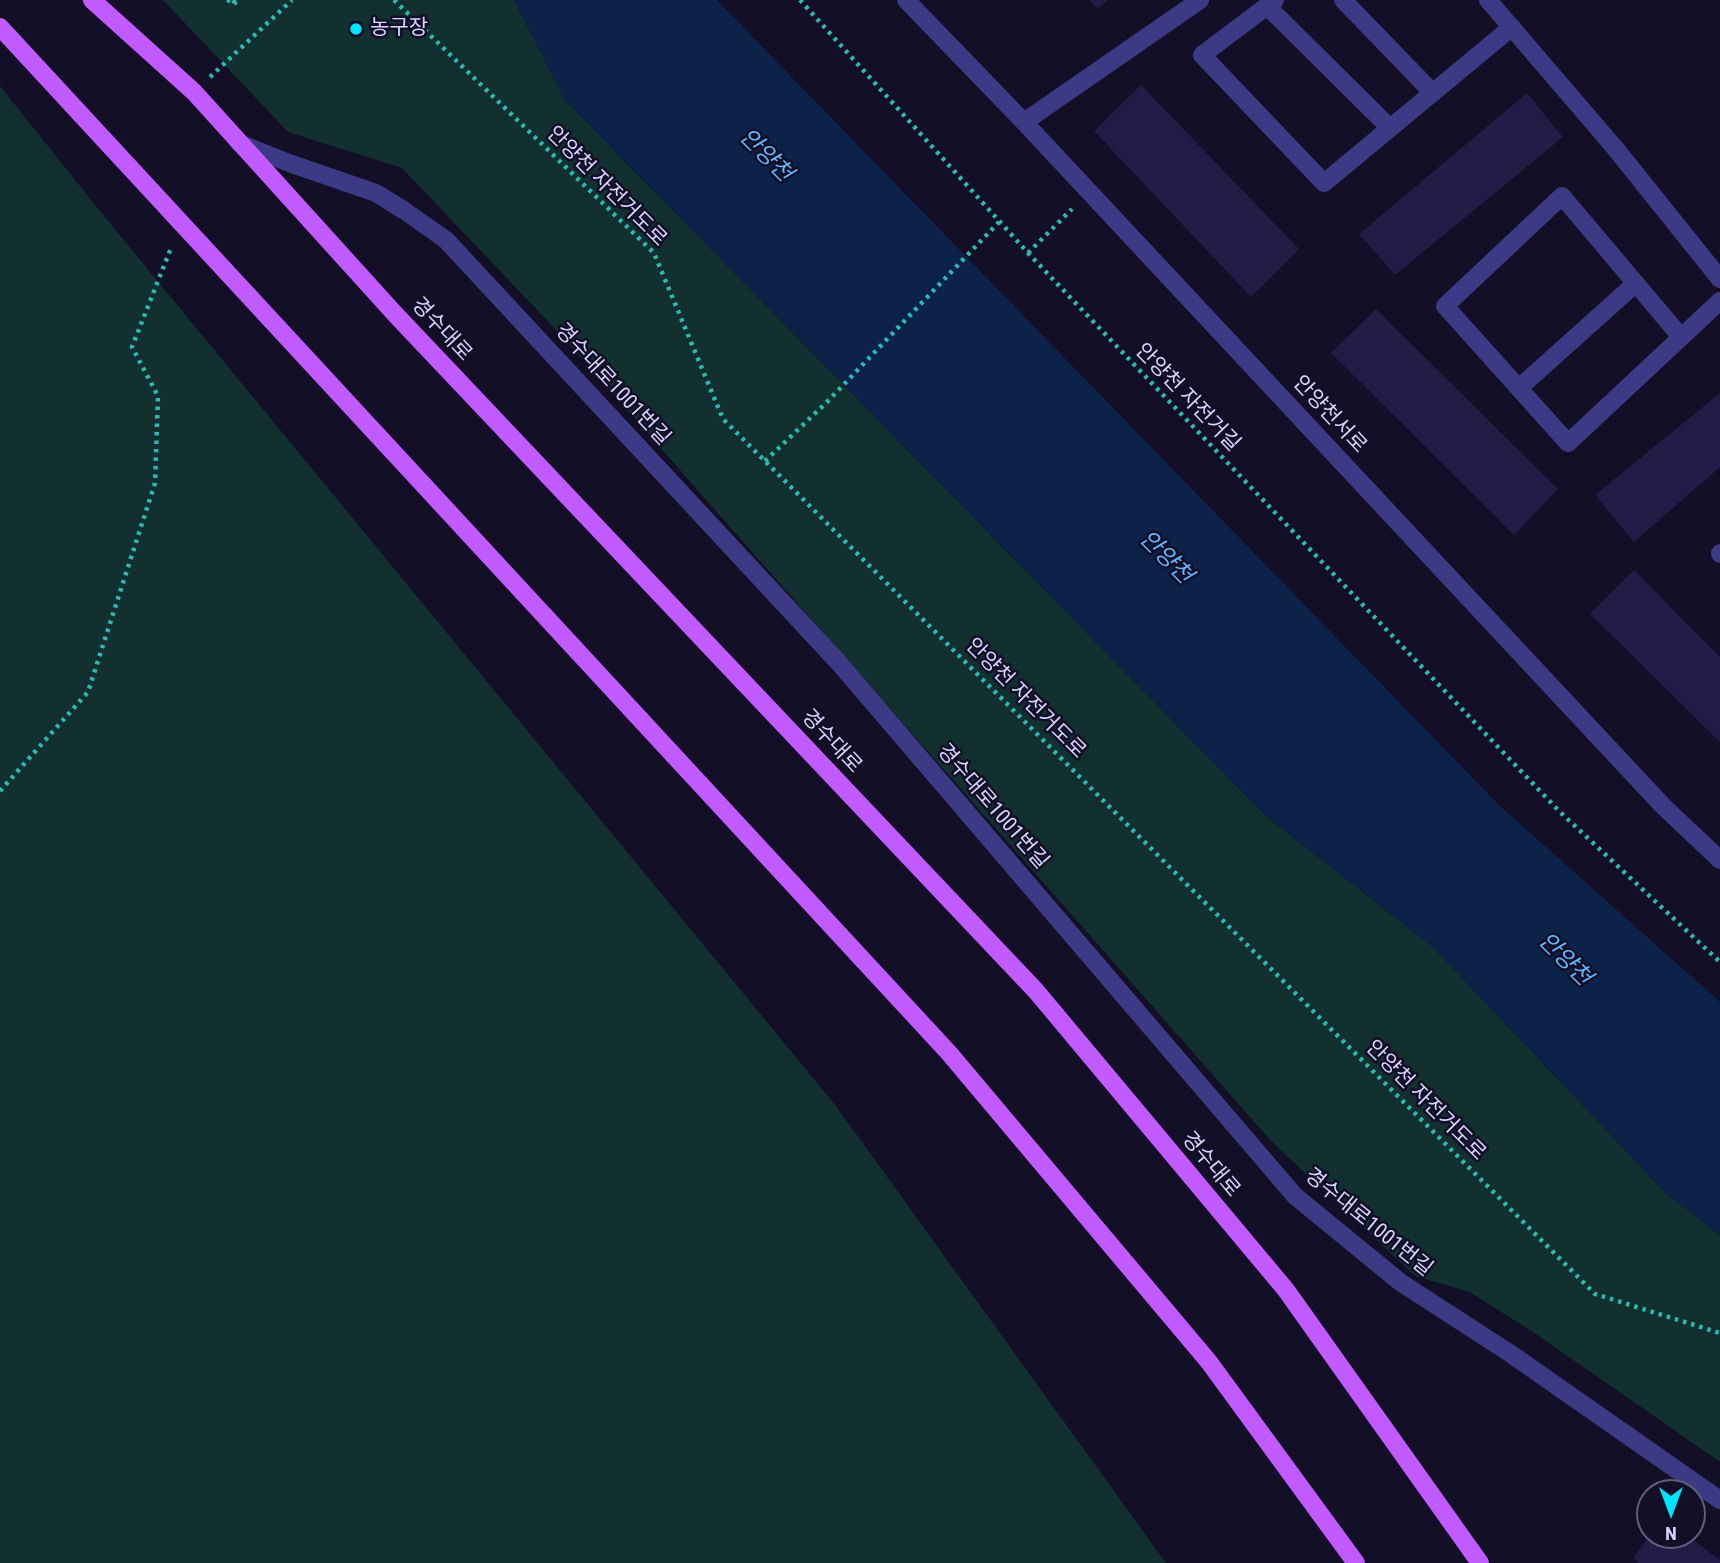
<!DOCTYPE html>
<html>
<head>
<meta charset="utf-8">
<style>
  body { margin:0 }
  #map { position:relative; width:1720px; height:1563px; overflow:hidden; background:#130f26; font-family:"Roboto Condensed",sans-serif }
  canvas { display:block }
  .north { position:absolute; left:1636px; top:1479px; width:70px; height:70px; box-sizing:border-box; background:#130f26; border:2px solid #625e7d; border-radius:50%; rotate:180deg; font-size:19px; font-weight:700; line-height:28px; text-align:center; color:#d9d4ff }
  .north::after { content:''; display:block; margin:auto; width:24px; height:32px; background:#00e5ff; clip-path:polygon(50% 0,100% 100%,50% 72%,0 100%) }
</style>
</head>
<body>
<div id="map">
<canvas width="1720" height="1563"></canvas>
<div class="north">N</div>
</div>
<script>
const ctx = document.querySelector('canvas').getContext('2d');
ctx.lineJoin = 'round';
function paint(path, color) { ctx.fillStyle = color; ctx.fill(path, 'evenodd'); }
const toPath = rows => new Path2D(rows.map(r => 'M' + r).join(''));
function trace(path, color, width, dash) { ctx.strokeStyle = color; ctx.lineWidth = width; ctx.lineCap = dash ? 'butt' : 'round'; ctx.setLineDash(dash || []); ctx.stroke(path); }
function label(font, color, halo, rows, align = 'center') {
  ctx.font = font + ' "Roboto Condensed","Noto Sans KR",sans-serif'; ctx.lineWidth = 5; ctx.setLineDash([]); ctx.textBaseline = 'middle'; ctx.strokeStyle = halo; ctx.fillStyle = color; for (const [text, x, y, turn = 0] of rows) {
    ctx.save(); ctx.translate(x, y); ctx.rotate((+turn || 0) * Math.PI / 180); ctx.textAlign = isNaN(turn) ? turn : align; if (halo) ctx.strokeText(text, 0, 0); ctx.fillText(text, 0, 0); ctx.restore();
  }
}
paint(toPath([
  [163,0,514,0,565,100,1266,816,1433,947,1667,1194,1720,1235,1720,1462,1536,1334,1470,1292,1415,1276,1272,1142,560,334,402,168,288,132],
  [0,86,100,211,836,1106,1166,1563,0,1563]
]), '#12302f');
paint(toPath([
  [514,0,717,0,1500,806,1720,1002,1720,1235,1667,1194,1433,947,1266,816,565,100]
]), '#0c2248');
paint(toPath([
  [1089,0,1108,0,1098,9],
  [1141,85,1299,249,1251,297,1094,131],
  [1527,93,1563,137,1395,275,1359,234],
  [1376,309,1558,489,1514,535,1331,353],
  [1720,393,1720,467,1634,542,1595,495],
  [1634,570,1720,657,1720,742,1590,614],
  [1650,1535,1687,1535,1720,1560,1720,1563,1639,1563,1633,1558]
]), '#241b47');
trace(toPath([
  [227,0,235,3,233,0],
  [394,0,654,253,723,419,765,461,1595,1294,1720,1333],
  [800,0,1028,253,1559,811,1720,962],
  [210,77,292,0],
  [1028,253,1072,209],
  [765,461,827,402,999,222],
  [0,791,88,692,155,483,158,396,132,347,171,248]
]), '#2fb8b0', 4.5, [3.5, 5]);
trace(toPath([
  [906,0,1024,122,1663,806,1720,860],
  [1275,0,1202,55,1324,183,1512,27],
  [1343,0,1433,93],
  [1488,0,1615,148,1720,279],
  [1267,6,1390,128],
  [1024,122,1200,0],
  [239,143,289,163,376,193,405,211,446,240,839,663,1295,1196,1400,1282,1511,1354,1720,1500],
  [1681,337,1562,196,1445,306,1568,443,1720,301],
  [1519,388,1636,283],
  [1720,553,1720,554]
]), '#3d3a85', 18);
trace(toPath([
  [92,0,194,92,395,314,1036,991,1286,1290,1480,1563],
  [0,27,949,1053,1209,1362,1356,1563]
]), '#c25bff', 18);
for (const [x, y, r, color] of [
  [356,29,7,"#00e5ff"]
]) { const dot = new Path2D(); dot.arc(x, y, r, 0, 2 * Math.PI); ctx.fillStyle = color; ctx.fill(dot); trace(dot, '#130f26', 2.5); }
label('21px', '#d9d4ff', '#130f26', [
  ["농구장",370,29]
], 'left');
label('21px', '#d9d4ff', '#130f26', [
  ["안양천 자전거도로",606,187,45],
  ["경수대로",441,330,47],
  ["경수대로1001번길",612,385,47],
  ["안양천 자전거길",1187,398,46],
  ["안양천서로",1329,415,47],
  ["안양천 자전거도로",1025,699,45],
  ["경수대로",831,742,47],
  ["경수대로1001번길",992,807,49],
  ["안양천 자전거도로",1425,1101,45],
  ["경수대로",1210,1165,50],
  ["경수대로1001번길",1368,1223,39]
]);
label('italic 23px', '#62b6ff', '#130f26', [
  ["안양천",765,156,45],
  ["안양천",1165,558,45],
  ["안양천",1564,960,45]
]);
</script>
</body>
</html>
